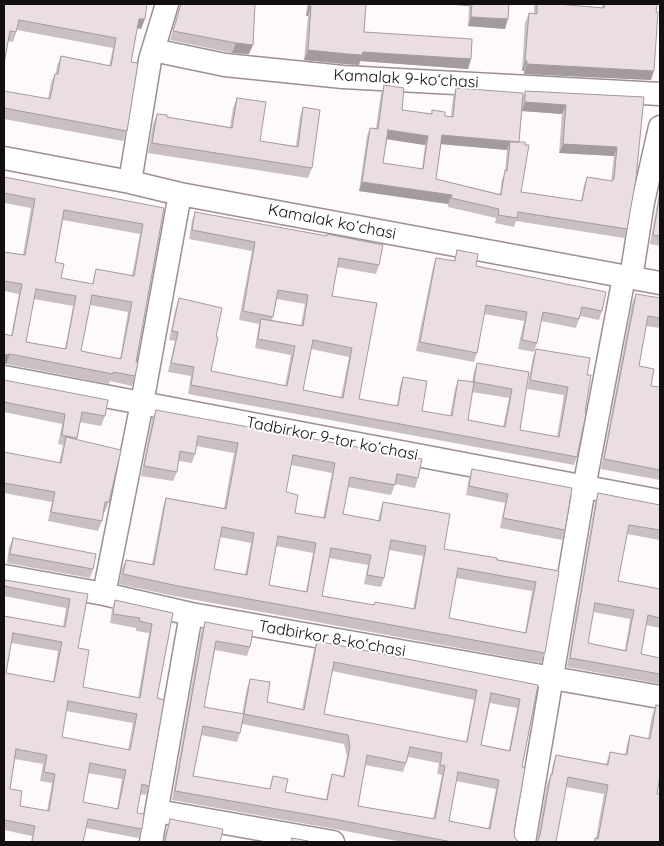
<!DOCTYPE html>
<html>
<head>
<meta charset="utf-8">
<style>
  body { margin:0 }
  #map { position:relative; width:664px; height:846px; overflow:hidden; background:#fef9fa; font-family:Quicksand,sans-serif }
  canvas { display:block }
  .frame { position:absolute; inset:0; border:5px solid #130f10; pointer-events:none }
</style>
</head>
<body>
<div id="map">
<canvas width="664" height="846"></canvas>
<div class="frame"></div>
</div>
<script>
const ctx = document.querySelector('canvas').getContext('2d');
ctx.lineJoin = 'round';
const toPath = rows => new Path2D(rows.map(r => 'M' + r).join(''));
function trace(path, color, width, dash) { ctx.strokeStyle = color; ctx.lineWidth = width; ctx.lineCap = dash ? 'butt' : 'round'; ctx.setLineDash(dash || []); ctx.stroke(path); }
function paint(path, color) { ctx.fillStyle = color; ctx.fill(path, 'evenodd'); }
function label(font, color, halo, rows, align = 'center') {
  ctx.font = font + ' Quicksand,sans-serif'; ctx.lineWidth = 4; ctx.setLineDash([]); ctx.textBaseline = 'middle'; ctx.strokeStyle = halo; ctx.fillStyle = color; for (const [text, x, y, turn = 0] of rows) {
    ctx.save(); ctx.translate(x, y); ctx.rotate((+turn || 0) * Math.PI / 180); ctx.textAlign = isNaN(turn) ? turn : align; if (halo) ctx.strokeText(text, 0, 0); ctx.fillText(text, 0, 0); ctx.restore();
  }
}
const minor = toPath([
  [153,50,225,65,343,77,660,94],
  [4,158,130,182,180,194,660,283],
  [130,182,150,60,167,4],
  [631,278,643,202,660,127],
  [4,377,660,501],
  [4,576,104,594,191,614,660,697],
  [104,594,142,403,180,194],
  [157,811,333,842],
  [151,842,191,614],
  [524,842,584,488,624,277]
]);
trace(minor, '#9b8f92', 25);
trace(minor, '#fff', 22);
paint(toPath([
  [4,4,141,29,137,28,131,62,127,131,123,141,4,119,4,91,48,99,51,83,55,74,56,74,57,66,61,56,109,66,113,48,17,30,13,42,8,41],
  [180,4,255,4,249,54,232,53,170,40,180,7],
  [307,4,366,4,364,32,471,59,468,69,360,61,359,65,344,64,304,60,308,16,306,16],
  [442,4,509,4,505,29,468,26,469,6],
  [534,4,557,4,602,8,602,4,657,4,651,80,524,74,524,71,522,71,525,23,529,13,534,14],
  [384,85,402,110,431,114,432,110,445,116,451,116,453,97,456,88,522,100,525,91,644,97,627,229,624,238,516,221,514,227,495,223,496,218,448,207,448,204,359,191,367,136,370,128,376,128,381,93],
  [522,111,562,114,559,153,614,156,611,181,587,177,584,185,581,201,521,192,519,142],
  [387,139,425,145,422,169,383,163],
  [441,144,507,150,505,172,502,179,500,194,436,179],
  [237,98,260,141,296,146,300,117,303,107,312,168,308,178,148,153,153,124,157,114,167,117,230,127,233,108],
  [4,177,164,208,136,362,135,376,132,386,110,381,109,384,6,364,4,364,4,334,11,336,19,294,4,291,4,252,23,255,31,208,4,203],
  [63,220,140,234,132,276,96,269,92,284,61,278,55,262],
  [34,299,73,306,65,349,26,342],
  [90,305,128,312,120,359,81,351],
  [660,187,660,246,650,244],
  [195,212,379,265,376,274,337,267,332,296,377,303,359,399,397,406,400,386,403,377,422,411,450,416,455,389,458,380,472,382,474,372,477,363,529,372,520,430,557,437,564,395,527,389,533,357,536,349,587,375,577,457,574,465,188,394,191,376,168,372,175,341,169,340,176,307,179,298,216,337,211,371,285,386,291,355,255,348,259,324,239,320,252,251,189,239,192,221],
  [277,299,305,304,301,325,272,320],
  [311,349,349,357,341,397,303,390],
  [472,392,509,398,503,427,468,420],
  [457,250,476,266,602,311,599,320,580,316,576,328,541,321,537,343,534,352,518,349,524,321,484,314,477,353,474,362,416,351,433,267,436,258,454,261],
  [636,294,660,298,660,328,646,326,639,366,651,386,660,387,660,480,601,469,632,304],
  [4,380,105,416,101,426,80,422,77,440,109,502,105,512,104,512,102,521,98,531,48,521,52,502,4,493,4,452,59,463,63,445,58,444,62,424,4,412],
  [156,410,418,478,415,488,395,484,391,495,348,487,343,514,378,521,380,512,383,502,444,549,559,571,545,653,541,663,174,596,119,584,122,569,126,560,152,564,163,507,166,498,224,508,234,453,196,446,195,454,192,463,179,461,177,472,173,481,141,476,152,419],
  [291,465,332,473,323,518,295,513,286,492],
  [220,537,251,543,245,575,214,569],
  [276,546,313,553,306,592,269,585],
  [389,550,423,556,413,609,375,602,373,605,322,596,329,558,368,565,364,584,381,587,384,578],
  [456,578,532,591,525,633,449,618],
  [472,469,565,530,562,540,500,528,505,503,466,495,469,478],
  [598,493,660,505,660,537,659,540,627,534,618,581,660,589,660,628,646,625,641,654,660,658,660,684,567,667,595,502],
  [593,612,630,619,625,650,588,643],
  [13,538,93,569,90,578,7,563,9,547],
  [5,580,88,594,78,648,83,687,138,698,149,633,136,631,136,628,110,623,112,609,115,600,173,613,157,698,149,786,146,795,140,794,137,813,142,829,138,838,86,828,83,842,31,842,32,836,4,830,4,616,63,627,66,608,4,596,4,584],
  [11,643,58,651,53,682,6,673],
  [66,711,133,723,128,750,62,737],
  [15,759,43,764,40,781,52,783,47,811,20,806,10,789],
  [88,773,122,779,117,809,83,802],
  [205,622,250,647,247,656,215,650,204,707,242,714,247,688,250,679,267,702,302,709,314,650,317,641,538,685,522,767,514,831,515,838,519,842,402,842,335,829,172,800,201,632],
  [332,671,474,700,466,742,324,714],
  [490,703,517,708,509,750,481,745],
  [242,724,344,744,347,756,343,776,332,774,329,784,326,799,285,792,273,776,269,789,193,776,201,735,237,742,240,733],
  [408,757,439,763,437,774,442,775,433,819,358,806,365,765,403,772],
  [456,781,496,789,488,829,449,821],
  [656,705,657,794,660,842,594,842,595,838,596,838,604,794,566,787,537,841,547,784,551,774,553,764,556,755,606,764,610,752,625,755,627,744,630,735,648,739,652,715],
  [170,819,220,842,163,841]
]), '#cabfc2');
paint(toPath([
  [442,4,470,4,469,6],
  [309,6,311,6,308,16,306,16],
  [471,17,508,19,505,29,468,26],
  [139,19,145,19,141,29,136,28],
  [236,43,253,45,249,54,232,53],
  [308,50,363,52,471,59,468,69,360,61,359,65,344,64,304,60],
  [525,61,527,61,524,71,522,71],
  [527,64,654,71,651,80,524,74],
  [525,102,566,105,562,114,522,111],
  [388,130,428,136,425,145,385,139],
  [442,135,519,142,510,142,507,150,439,144],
  [563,144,617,147,614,156,559,153],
  [362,182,452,195,448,204,359,191],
  [10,354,6,364,4,364,4,355]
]), '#a49b9e');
const building = toPath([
  [4,4,147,4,145,19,139,19,131,62,138,63,127,131,4,108,4,91,50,99,55,74,58,74,61,56,111,66,116,38,19,20,16,32,10,31,4,64,4,4],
  [181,4,255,4,253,45,236,43,173,31,181,4],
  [310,4,366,4,364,32,472,39,471,59,363,52,362,55,347,54,308,50,311,6,309,6,310,4],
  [472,4,509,4,508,19,471,17,472,4],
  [537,4,557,4,604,8,605,4,657,4,656,12,658,12,654,71,527,64,527,61,525,61,529,13,537,14,537,4],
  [384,85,404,88,402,110,432,114,432,110,445,112,445,116,453,117,456,88,523,93,519,142,442,135,436,179,501,195,505,170,507,171,510,142,525,142,525,145,529,145,521,192,582,201,587,177,612,181,614,179,617,147,563,144,566,105,525,102,525,91,644,97,636,178,627,229,518,212,517,218,498,215,499,209,451,198,452,195,362,182,370,128,378,129,384,85],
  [388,130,428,136,423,169,383,163,388,130],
  [237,98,266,102,260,141,298,147,303,107,320,110,312,168,152,143,157,114,167,115,167,117,232,128,237,98],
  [4,177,164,208,136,362,138,362,135,376,113,372,113,374,10,354,4,355,4,334,12,336,22,284,4,281,4,252,25,255,35,199,4,193,4,177],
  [64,210,143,224,134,276,96,269,93,284,61,278,64,264,55,262,64,210],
  [36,289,76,296,66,349,26,342,36,289],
  [92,295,132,302,121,359,81,351,92,295],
  [660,194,660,236,653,235,660,194],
  [195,212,327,236,327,234,383,245,379,265,339,258,332,296,377,303,359,399,398,406,403,377,414,379,427,381,422,411,452,416,458,380,474,382,477,363,529,372,520,430,559,437,568,387,530,380,536,349,590,358,587,375,591,375,585,412,586,413,577,457,191,385,194,367,171,363,178,332,172,331,179,298,222,308,216,337,218,337,211,371,287,386,295,346,258,339,261,319,303,326,308,295,278,290,273,317,243,311,255,242,192,230,195,212],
  [313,340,352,348,343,398,303,390,313,340],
  [474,382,512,389,505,427,468,420,474,382],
  [457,250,478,254,476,266,606,292,602,311,582,307,579,319,543,312,537,343,522,340,527,312,486,305,477,353,420,342,436,258,455,261,457,250],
  [636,294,660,298,660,318,648,316,639,366,654,369,651,386,660,387,660,470,604,459,636,294],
  [4,380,108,400,105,416,82,412,77,438,62,435,65,414,4,402,4,380],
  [156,410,422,459,418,478,397,474,395,485,350,477,343,514,380,521,383,502,450,514,444,549,497,558,497,560,559,571,545,653,178,586,123,574,126,560,154,565,166,498,226,509,238,443,198,436,195,454,180,451,177,472,144,466,156,410],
  [293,455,335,463,325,518,295,513,298,495,286,492,293,455],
  [222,527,254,533,247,575,214,569,222,527],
  [278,536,316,543,307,592,269,585,278,536],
  [391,540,426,546,415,609,375,602,374,605,322,596,331,548,371,555,367,575,384,578,391,540],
  [458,568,536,582,526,633,449,618,458,568],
  [66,437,121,450,109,502,105,502,102,521,51,512,55,492,4,483,4,452,61,463,66,437],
  [472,469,572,488,565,530,503,518,508,494,469,486,472,469],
  [598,493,660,505,660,530,629,525,618,581,660,589,660,618,648,615,641,654,660,658,660,674,570,658,598,493],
  [595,603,634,610,626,651,588,643,595,603],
  [13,538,96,554,93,569,10,554,13,538],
  [5,580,88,594,78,648,89,650,83,687,140,698,152,624,139,621,140,618,113,614,115,600,173,613,157,698,164,700,149,786,142,784,137,813,144,814,142,829,88,819,83,842,32,842,35,826,4,820,4,616,65,627,70,599,4,586,5,580],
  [13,633,62,642,54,682,6,673,13,633],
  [68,701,137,714,130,750,62,737,68,701],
  [16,749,47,755,44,772,55,774,49,811,20,806,22,791,10,789,16,749],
  [90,763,126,770,118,809,83,802,90,763],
  [205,622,253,631,250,647,216,641,204,707,244,714,240,733,203,726,193,776,270,789,273,776,288,779,285,792,327,800,332,774,344,777,350,747,348,735,244,714,250,679,270,682,267,702,304,710,317,641,538,685,522,767,525,768,514,831,515,838,519,842,452,842,339,820,175,791,205,622],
  [334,662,477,690,467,742,324,714,334,662],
  [491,693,520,699,510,751,481,745,491,693],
  [410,747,442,753,440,765,445,766,435,819,358,806,367,755,406,763,410,747],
  [458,772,499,780,490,829,449,821,458,772],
  [656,705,660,706,660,776,657,794,660,794,660,842,595,842,595,838,598,839,608,785,568,777,556,842,536,842,538,841,540,835,551,774,552,775,556,755,608,765,610,752,627,755,630,735,650,739,656,705],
  [170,819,223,829,220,842,162,842,165,841,170,819],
  [292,838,308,841,308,842,291,842,292,838]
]);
paint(building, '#ebdee1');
trace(building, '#a49b9e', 1);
label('16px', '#130f10', '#fff', [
  ["Kamalak 9-koʻchasi",406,79,3],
  ["Kamalak koʻchasi",332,222,11],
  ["Tadbirkor 9-tor koʻchasi",332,439,11],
  ["Tadbirkor 8-koʻchasi",332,639,10]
]);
</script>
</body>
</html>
